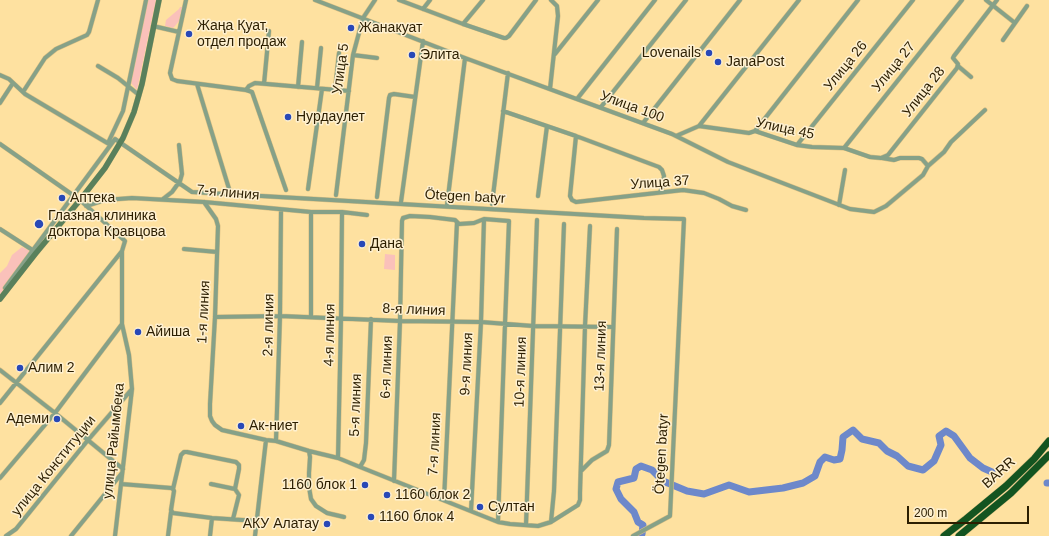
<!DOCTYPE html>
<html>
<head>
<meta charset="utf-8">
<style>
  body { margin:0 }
  #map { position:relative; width:1049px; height:536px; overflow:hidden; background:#fee1a0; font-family:Helvetica,sans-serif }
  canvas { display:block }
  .scale { position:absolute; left:907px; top:506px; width:122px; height:18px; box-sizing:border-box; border:2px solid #2c1e00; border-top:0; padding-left:5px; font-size:12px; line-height:14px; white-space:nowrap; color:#2c1e00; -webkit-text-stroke:3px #fef0d0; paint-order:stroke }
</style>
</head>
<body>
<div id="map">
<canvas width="1049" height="536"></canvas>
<div class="scale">200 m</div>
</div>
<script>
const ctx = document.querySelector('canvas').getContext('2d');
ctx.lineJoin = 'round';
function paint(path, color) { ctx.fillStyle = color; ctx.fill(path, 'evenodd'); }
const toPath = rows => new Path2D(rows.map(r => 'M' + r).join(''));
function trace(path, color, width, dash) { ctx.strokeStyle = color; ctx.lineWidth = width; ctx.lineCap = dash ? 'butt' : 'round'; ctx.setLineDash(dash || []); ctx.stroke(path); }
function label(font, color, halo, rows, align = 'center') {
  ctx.font = font + ' Helvetica,sans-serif'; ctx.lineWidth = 3; ctx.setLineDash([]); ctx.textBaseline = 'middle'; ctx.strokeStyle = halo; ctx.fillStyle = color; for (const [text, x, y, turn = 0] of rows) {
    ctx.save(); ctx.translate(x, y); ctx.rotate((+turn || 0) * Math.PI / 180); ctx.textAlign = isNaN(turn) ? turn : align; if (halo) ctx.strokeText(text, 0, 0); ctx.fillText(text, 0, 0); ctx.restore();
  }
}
paint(toPath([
  [147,0,156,0,137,90,131,83],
  [180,7,182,7,179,21,175,26,173,28,165,26,166,20,179,9],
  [22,247,32,252,0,295,0,273,7,266,12,255],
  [385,254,395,255,395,270,384,269]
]), '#fac1ba');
trace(toPath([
  [1047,483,1049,483],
  [640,536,642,534,643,525,638,522,634,512,621,499,616,489,618,482,634,478,636,469,641,466,652,470,663,481,687,491,704,494,729,485,749,492,783,488,803,483,815,476,820,462,825,457,834,460,840,459,842,450,843,437,853,430,862,439,879,443,887,451,897,456,908,466,923,470,934,461,941,445,939,436,946,431,954,436,970,458,983,468,992,472]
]), '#6d88ca', 7);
const street = toPath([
  [186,0,170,73,172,79,177,81,246,90,252,92,286,190],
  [315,0,465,58,672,134,728,162,850,209,874,212,886,206,923,175,928,166],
  [399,0,463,24,504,38,506,38,509,36,536,0],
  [986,0,1015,23],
  [423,9,430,0],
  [463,24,483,0],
  [153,26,179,32],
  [1003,40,1027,6],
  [555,54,598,0],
  [353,55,377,58],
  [98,66,118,78,139,95],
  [958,66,971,77],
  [0,75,9,79,25,94,109,144],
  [197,84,230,192],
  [264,84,269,31],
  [298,87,302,42],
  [317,88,321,48],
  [550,89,558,16,557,6,551,0],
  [246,90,249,86,255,83,349,91],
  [335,90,339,53],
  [23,92,45,58,56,49,87,35,89,32,98,0],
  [577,99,655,0],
  [0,103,13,83],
  [601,107,686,0],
  [503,111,576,136,659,167,662,170,664,176,662,188,660,192],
  [643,123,740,0],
  [699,126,799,0],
  [755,131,858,0],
  [576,136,570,196,572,200,576,202,683,190,704,193,719,199,732,206,746,210],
  [676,136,699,126,749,133,755,131,797,145,812,147,844,148,870,157,881,158,888,155,957,68,958,64,953,58,954,56,997,0],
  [108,143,123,111,146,0],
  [0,144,80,200,125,241,122,251,122,324,129,355,132,389,115,536],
  [797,145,913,0],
  [844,148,962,0],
  [882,158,894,160,900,158,919,158,922,159,928,166,944,152,951,142,985,110],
  [308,189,322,89],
  [336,195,353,55,363,18,375,0],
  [538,196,547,126],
  [377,197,389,98,390,95,394,94,415,97],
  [163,199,172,192,180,181,182,174,179,145],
  [204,202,216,219,218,226,215,317,210,404,210,416,212,421,215,425,222,430,266,440,276,441,309,451,338,458,360,467,364,460,366,443,371,319],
  [401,202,423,41],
  [492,204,508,73],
  [447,205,465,58],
  [839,205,845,170],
  [86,206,105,200,132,198,204,202,311,212,342,212,367,215],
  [311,212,311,317],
  [0,229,34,251],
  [184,249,217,252],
  [5,288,115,139,192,192,644,218,684,219,670,516,633,536],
  [215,317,280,316,400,321,481,322,533,326,613,327],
  [0,370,55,413,123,469],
  [0,403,122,251],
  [276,441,280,316,281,210],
  [309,451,310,457,309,473,309,487,311,499,316,506,327,513,344,517],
  [338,458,341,319,342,212],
  [360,467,498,522,510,524,538,526,551,522,578,505,580,500,580,493,585,326,590,226],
  [581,471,592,460,607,451,609,445,617,229],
  [0,478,55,413,122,324],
  [394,481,400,321,402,221,403,218,410,216,430,217,455,220,459,224,474,223,484,219,509,221,505,324,498,522],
  [121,484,171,488,173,489,174,491,171,510,173,513,212,518,257,521],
  [211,484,235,489],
  [173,489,181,455,184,452,187,452,236,462,239,465,239,469,235,489,239,495,233,519],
  [444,500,457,222],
  [471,511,481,322,484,219],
  [551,522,554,491,564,224],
  [526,525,537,220],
  [6,536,16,529,88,440,132,389],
  [71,536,122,473],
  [168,536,171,512],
  [210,536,212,518],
  [255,536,266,440]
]);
const secondary = toPath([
  [0,299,36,253,80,200,105,168,123,138,134,112,142,84,159,0]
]);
const highway = toPath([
  [944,536,966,519,1006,486,1034,459,1049,441],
  [959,536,1011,493,1049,455]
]);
trace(street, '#d8be83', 5);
trace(secondary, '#d8be83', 6);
trace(highway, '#d8be83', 8);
trace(street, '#86a188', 4);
trace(secondary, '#59805c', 5.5);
trace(highway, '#135420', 7);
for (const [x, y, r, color] of [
  [351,28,4,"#2848b7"],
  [189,34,4,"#2848b7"],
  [709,53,4,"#2848b7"],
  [412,55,4,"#2848b7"],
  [718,62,4,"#2848b7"],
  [288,117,4,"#2848b7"],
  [62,198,4,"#2848b7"],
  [39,224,5,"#2848b7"],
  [362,244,4,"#2848b7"],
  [138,332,4,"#2848b7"],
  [20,368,4,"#2848b7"],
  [57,419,4,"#2848b7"],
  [241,426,4,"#2848b7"],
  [365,485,4,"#2848b7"],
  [387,495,4,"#2848b7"],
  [480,507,4,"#2848b7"],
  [371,517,4,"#2848b7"],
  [327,524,4,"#2848b7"]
]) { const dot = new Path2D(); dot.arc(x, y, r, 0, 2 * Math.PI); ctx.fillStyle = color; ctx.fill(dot); trace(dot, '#fef0d0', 1.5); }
label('14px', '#2c1e00', '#fef0d0', [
  ["Жаңа Қуат,",197,26],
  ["отдел продаж",197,42],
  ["Жанакуат",359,28],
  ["Lovenails",701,53,"right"],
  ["Элита",420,55],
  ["JanaPost",726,62],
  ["Нурдаулет",296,117],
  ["Аптека",70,198],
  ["Глазная клиника",48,216],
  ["доктора Кравцова",48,232],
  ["Дана",370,244],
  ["Айиша",146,332],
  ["Алим 2",28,368],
  ["Адеми",49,419,"right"],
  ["Ак-ниет",249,426],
  ["1160 блок 1",357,485,"right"],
  ["1160 блок 2",395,495],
  ["Султан",488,507],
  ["1160 блок 4",379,517],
  ["АКУ Алатау",319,524,"right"]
], 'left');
label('14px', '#2c1e00', '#fef0d0', [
  ["Улица 26",846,66,-51],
  ["Улица 27",894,67,-51],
  ["Улица 5",341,69,-82],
  ["Улица 28",924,92,-52],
  ["Улица 100",632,107,20],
  ["Улица 45",785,129,12],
  ["Улица 37",660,183,-4],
  ["7-я линия",228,193,5],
  ["Ötegen batyr",465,197,3],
  ["8-я линия",414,310,2],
  ["1-я линия",204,312,-87],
  ["2-я линия",269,325,-89],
  ["4-я линия",330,335,-89],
  ["13-я линия",601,356,-88],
  ["9-я линия",467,364,-87],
  ["6-я линия",387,367,-88],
  ["10-я линия",521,372,-88],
  ["5-я линия",356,405,-88],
  ["улица Райымбека",114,441,-84],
  ["7-я линия",435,444,-87],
  ["Ötegen batyr",662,454,-87],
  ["улица Конституции",54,466,-51],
  ["BARR",999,473,-42]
]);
</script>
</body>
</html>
